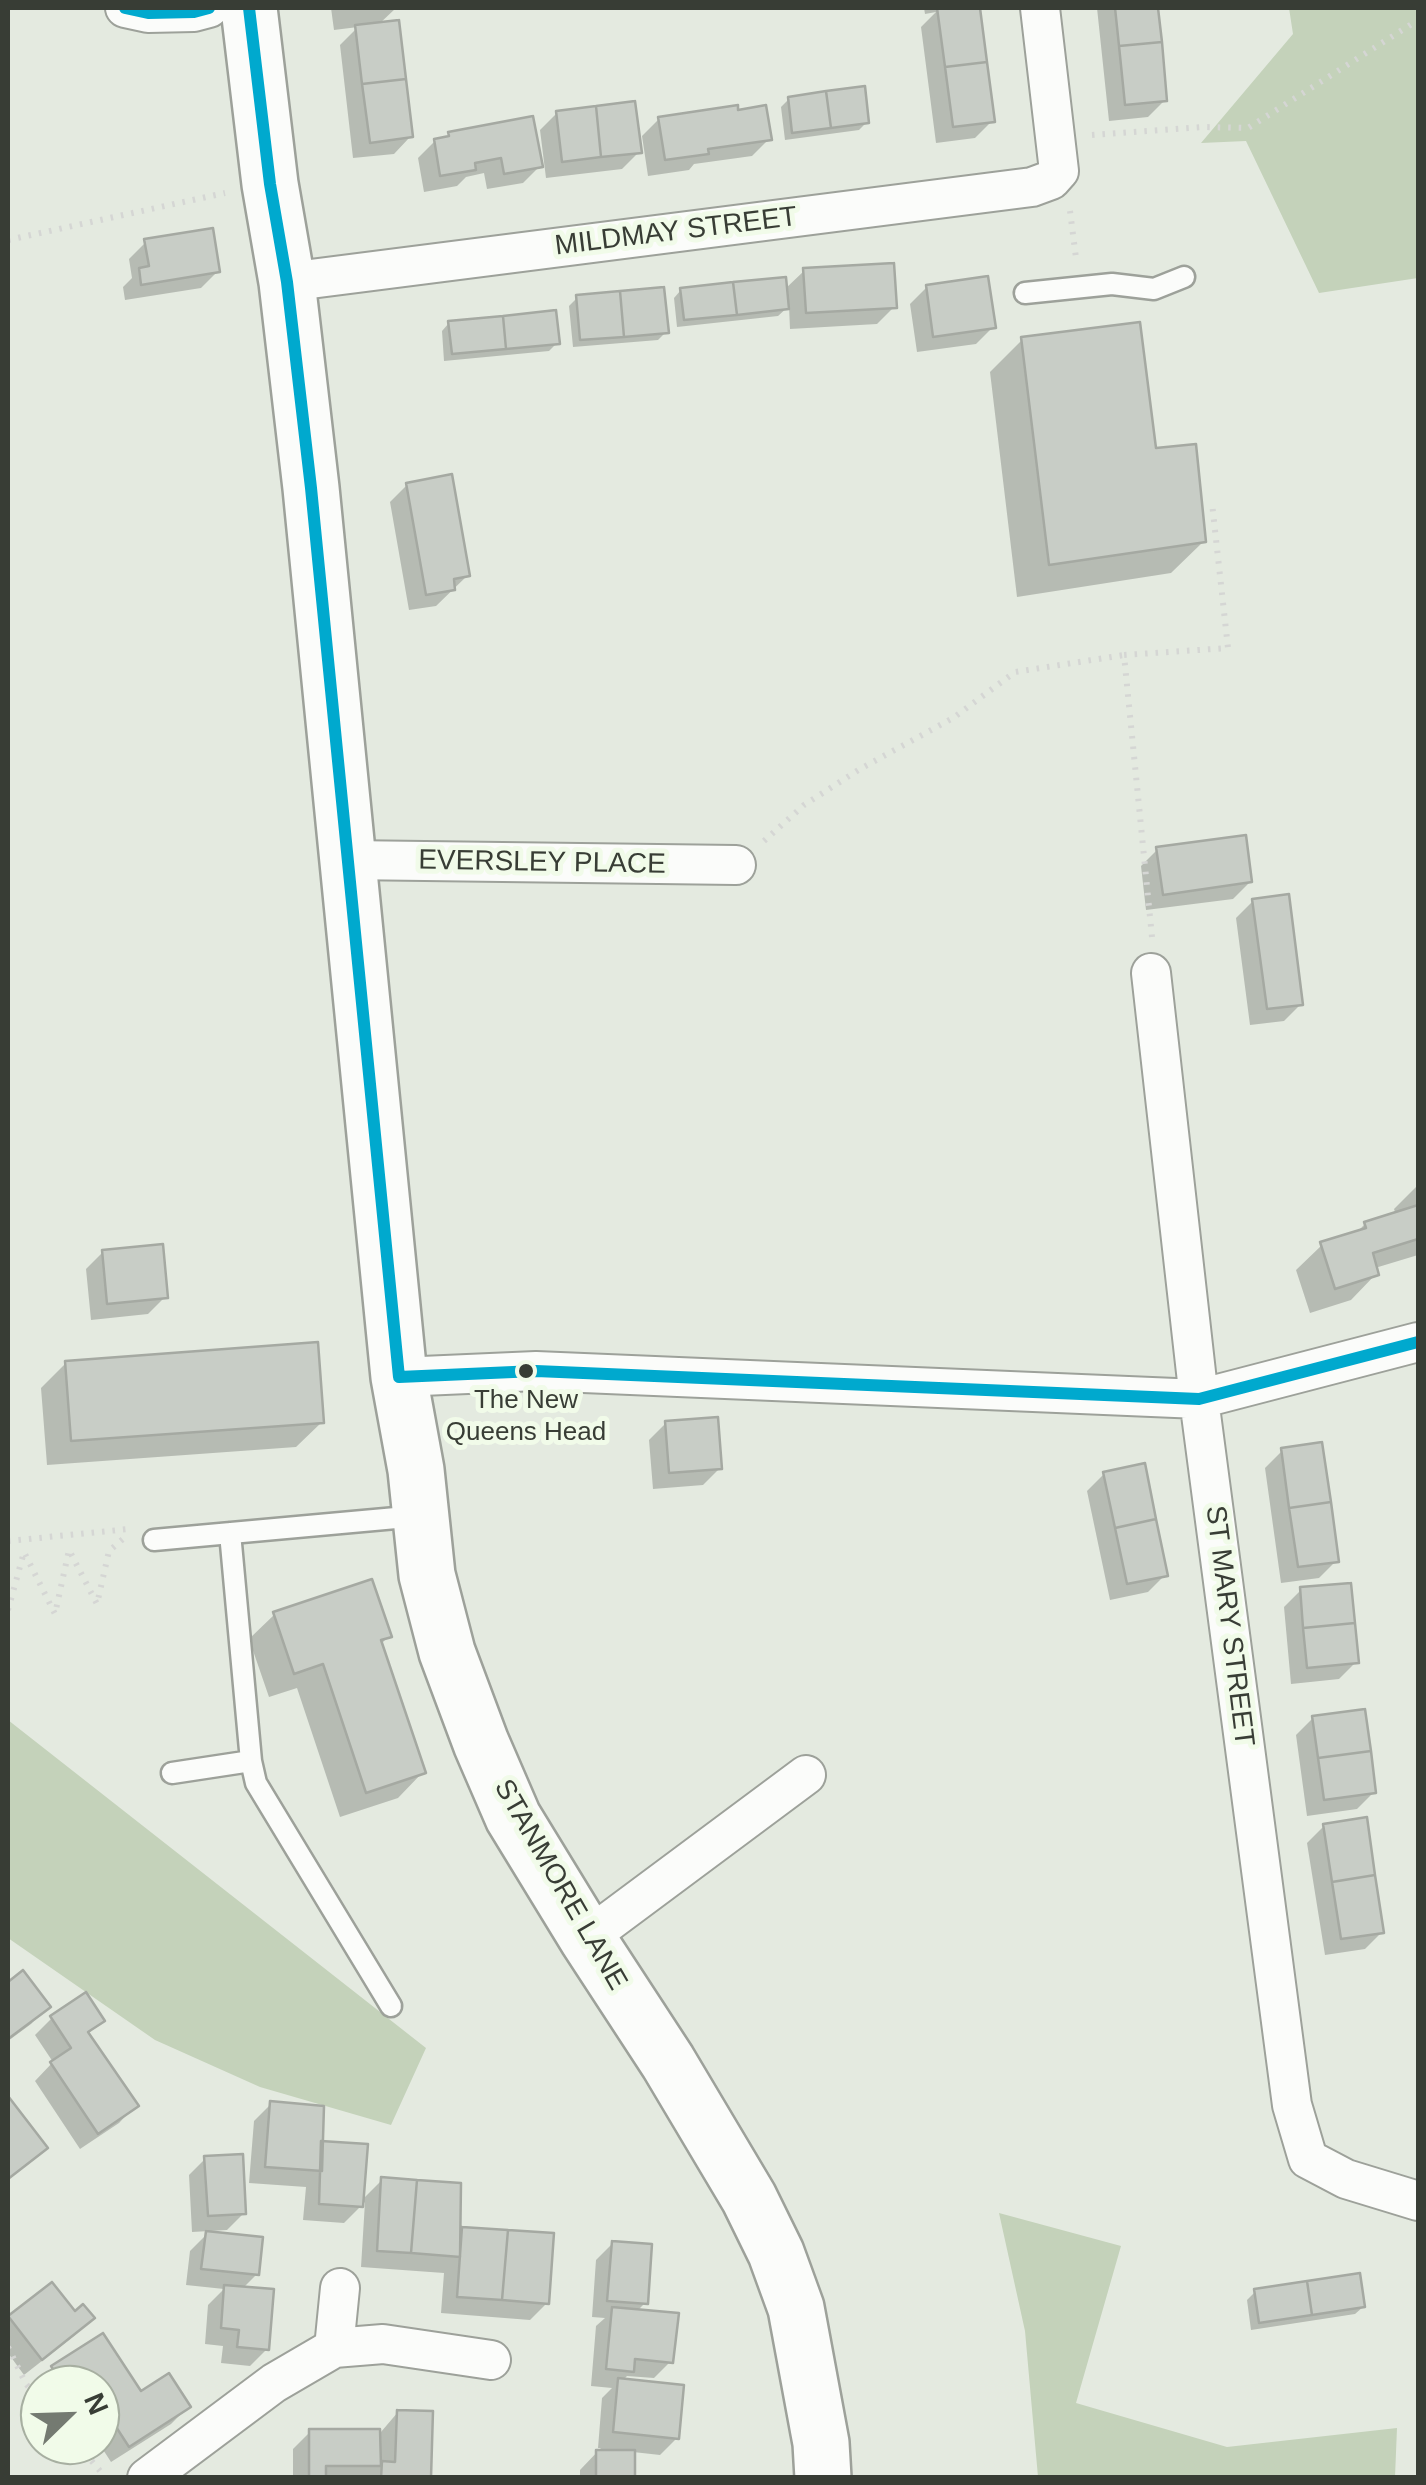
<!DOCTYPE html>
<html>
<head>
<meta charset="utf-8">
<style>
  body { margin:0 }
  #map { position:relative; width:1426px; height:2485px; overflow:hidden; background:#e4eae0; font-family:Helvetica,sans-serif }
  canvas { display:block }
  .frame { position:absolute; inset:0; border:10px solid #383d35; pointer-events:none }
  .north { position:absolute; left:20px; top:2365px; width:100px; height:100px; box-sizing:border-box; background:#f1fbe9; border:2px solid #a7afa1; border-radius:50%; rotate:67deg; font-size:28px; font-weight:700; line-height:40px; text-align:center; color:#383d35 }
  .north::after { content:''; display:block; margin:auto; width:35px; height:45px; background:#747a71; clip-path:polygon(50% 0,100% 100%,50% 72%,0 100%) }
</style>
</head>
<body>
<div id="map">
<canvas width="1426" height="2485"></canvas>
<div class="frame"></div>
<div class="north">N</div>
</div>
<script>
const ctx = document.querySelector('canvas').getContext('2d');
ctx.lineJoin = 'round';
function paint(path, color) { ctx.fillStyle = color; ctx.fill(path, 'evenodd'); }
const toPath = rows => new Path2D(rows.map(r => 'M' + r).join(''));
function trace(path, color, width, dash) { ctx.strokeStyle = color; ctx.lineWidth = width; ctx.lineCap = dash ? 'butt' : 'round'; ctx.setLineDash(dash || []); ctx.stroke(path); }
function label(font, color, halo, rows, align = 'center') {
  ctx.font = font + ' Helvetica,sans-serif'; ctx.lineWidth = 10; ctx.setLineDash([]); ctx.textBaseline = 'middle'; ctx.strokeStyle = halo; ctx.fillStyle = color; for (const [text, x, y, turn = 0] of rows) {
    ctx.save(); ctx.translate(x, y); ctx.rotate((+turn || 0) * Math.PI / 180); ctx.textAlign = isNaN(turn) ? turn : align; if (halo) ctx.strokeText(text, 0, 0); ctx.fillText(text, 0, 0); ctx.restore();
  }
}
paint(toPath([
  [1289,8,1418,8,1418,278,1319,293,1246,141,1201,143,1293,34],
  [8,1720,426,2048,391,2125,260,2087,155,2040,8,1938],
  [999,2213,1121,2246,1076,2403,1227,2447,1397,2428,1395,2477,1038,2477,1025,2331]
]), '#c4d2ba');
paint(toPath([
  [331,8,396,8,378,25,410,137,394,154,353,158,340,45,358,27,334,30],
  [924,8,977,8,992,121,975,138,936,143,921,27,936,12,925,14],
  [1097,8,1155,8,1165,100,1148,117,1109,121],
  [789,99,867,122,859,130,785,140,781,107],
  [736,112,769,139,752,156,694,164,689,170,648,176,642,136,659,119],
  [557,113,639,152,622,169,546,178,540,130],
  [449,134,540,166,523,183,487,189,484,173,466,177,457,186,424,192,418,158,435,141,443,140],
  [146,242,218,271,201,288,125,300,123,287,132,278,129,259],
  [805,270,894,307,877,324,790,329,789,306,778,316,677,327,674,298,681,290,784,290],
  [927,287,993,327,976,344,917,352,910,304],
  [577,298,666,332,658,340,573,347,569,306],
  [449,323,557,343,549,351,444,361,442,331],
  [1023,339,1204,541,1171,573,1017,597,990,372],
  [407,485,467,576,436,606,409,610,390,502],
  [1158,849,1250,882,1233,899,1146,910,1141,866],
  [1253,901,1301,1004,1284,1021,1250,1025,1236,918],
  [1418,1185,1418,1255,1375,1268,1376,1274,1351,1300,1310,1313,1296,1270,1322,1245,1355,1234,1365,1224,1396,1215,1394,1209],
  [103,1252,165,1297,148,1314,91,1320,86,1269],
  [66,1363,322,1422,296,1447,47,1465,41,1388],
  [666,1423,720,1468,703,1485,653,1489,649,1440],
  [1282,1451,1336,1561,1319,1578,1281,1583,1265,1468],
  [1104,1474,1165,1575,1148,1592,1110,1600,1087,1491],
  [1301,1590,1356,1662,1339,1679,1291,1684,1284,1607],
  [275,1614,389,1636,380,1645,423,1772,398,1798,340,1817,297,1688,269,1697,249,1639],
  [1313,1718,1374,1792,1357,1809,1307,1816,1296,1735],
  [1324,1826,1382,1932,1365,1949,1325,1955,1307,1843],
  [23,1973,47,2007,31,2024,8,2041,8,1985],
  [52,2018,102,2020,87,2035,135,2106,119,2123,80,2149,35,2081,53,2062,35,2035],
  [8,2100,44,2148,8,2180],
  [271,2104,319,2143,361,2201,382,2180,456,2229,551,2236,547,2303,530,2320,441,2313,444,2273,361,2267,365,2202,344,2223,303,2220,306,2187,249,2183,254,2121],
  [206,2158,244,2213,227,2230,192,2232,189,2175],
  [208,2233,257,2274,242,2289,267,2349,250,2366,221,2363,223,2346,205,2344,208,2305,224,2289,186,2285,190,2251],
  [613,2243,645,2303,636,2312,671,2361,654,2378,627,2376,622,2381,677,2438,660,2455,633,2452,633,2478,580,2478,580,2470,601,2448,598,2448,602,2398,612,2388,591,2386,596,2326,605,2318,592,2317,596,2260],
  [51,2285,74,2314,92,2318,75,2335,24,2375,8,2353,8,2320],
  [1255,2292,1363,2307,1355,2314,1251,2330,1247,2300],
  [52,2368,140,2395,188,2407,171,2424,111,2462,100,2445,100,2385,40,2385,40,2391,36,2385],
  [398,2412,428,2478,293,2478,293,2449,310,2432,381,2432]
]), '#0003');
const building = toPath([
  [937,8,980,8,987,62,945,67,937,8],
  [1115,8,1158,8,1162,42,1119,46,1115,8],
  [399,20,406,79,362,84,355,25,399,20],
  [1162,42,1167,101,1125,105,1119,46,1162,42],
  [987,62,995,122,953,127,945,67,987,62],
  [406,79,413,137,370,143,362,84,406,79],
  [865,86,869,123,831,128,826,91,865,86],
  [826,91,831,128,792,133,788,97,826,91],
  [635,101,642,153,601,157,596,106,635,101],
  [738,105,738,110,766,105,772,140,708,149,709,154,665,160,658,117,738,105],
  [596,106,601,157,562,162,556,111,596,106],
  [533,116,543,167,504,174,501,158,475,163,476,170,440,176,434,139,449,136,448,132,533,116],
  [213,228,220,272,141,285,139,268,149,266,144,239,213,228],
  [894,263,897,308,806,313,803,268,894,263],
  [988,276,996,328,933,337,926,285,988,276],
  [786,277,789,309,737,315,733,282,786,277],
  [733,282,737,315,684,320,680,288,733,282],
  [664,287,669,333,624,337,620,291,664,287],
  [620,291,624,337,580,340,576,295,620,291],
  [556,310,560,344,506,349,503,316,556,310],
  [503,316,506,349,452,354,448,321,503,316],
  [1140,322,1156,448,1196,444,1206,542,1049,565,1021,337,1140,322],
  [452,474,470,576,454,579,455,590,426,595,406,483,452,474],
  [1246,835,1252,882,1163,895,1156,847,1246,835],
  [1289,894,1303,1005,1267,1009,1252,899,1289,894],
  [1418,1205,1418,1239,1373,1253,1379,1275,1335,1289,1320,1242,1366,1228,1364,1222,1418,1205],
  [163,1244,168,1298,107,1304,102,1250,163,1244],
  [318,1342,324,1423,71,1441,65,1361,318,1342],
  [718,1417,722,1469,669,1473,665,1421,718,1417],
  [1322,1442,1331,1502,1289,1508,1281,1448,1322,1442],
  [1145,1463,1156,1519,1115,1528,1103,1472,1145,1463],
  [1331,1502,1339,1562,1298,1567,1289,1508,1331,1502],
  [1156,1519,1168,1576,1127,1584,1115,1528,1156,1519],
  [372,1579,392,1637,381,1640,426,1773,366,1793,323,1664,294,1674,273,1612,372,1579],
  [1351,1583,1355,1623,1303,1628,1300,1587,1351,1583],
  [1355,1623,1359,1663,1307,1668,1303,1628,1355,1623],
  [1365,1709,1371,1751,1318,1758,1312,1716,1365,1709],
  [1371,1751,1376,1793,1324,1800,1318,1758,1371,1751],
  [1367,1817,1375,1875,1332,1882,1323,1824,1367,1817],
  [1375,1875,1384,1933,1341,1939,1332,1882,1375,1875],
  [23,1970,51,2007,8,2039,8,1982,23,1970],
  [86,1992,105,2021,88,2032,139,2106,98,2134,50,2062,71,2048,50,2016,86,1992],
  [8,2096,48,2148,8,2179,8,2096],
  [270,2101,324,2106,322,2171,265,2167,270,2101],
  [321,2141,368,2144,363,2207,319,2204,321,2141],
  [243,2154,246,2214,208,2216,204,2156,243,2154],
  [381,2177,417,2180,411,2253,377,2251,381,2177],
  [417,2180,461,2183,460,2257,411,2253,417,2180],
  [462,2227,508,2230,502,2300,457,2297,462,2227],
  [508,2230,554,2233,549,2304,502,2300,508,2230],
  [206,2231,263,2237,259,2275,201,2269,206,2231],
  [612,2241,652,2244,648,2304,607,2301,612,2241],
  [1360,2273,1365,2307,1312,2315,1307,2281,1360,2273],
  [1307,2281,1312,2315,1259,2323,1254,2289,1307,2281],
  [52,2282,75,2311,83,2304,95,2318,42,2360,8,2316,52,2282],
  [224,2285,274,2289,269,2350,237,2347,239,2330,221,2328,224,2285],
  [612,2307,679,2313,673,2363,635,2359,634,2372,606,2369,612,2307],
  [103,2333,141,2391,169,2373,191,2407,129,2447,100,2402,100,2385,63,2385,51,2366,103,2333],
  [618,2378,684,2385,679,2439,613,2432,618,2378],
  [397,2410,433,2411,431,2478,381,2478,382,2461,395,2462,397,2410],
  [309,2429,380,2429,381,2466,326,2466,326,2477,309,2477,309,2429],
  [596,2450,635,2450,635,2478,596,2478,596,2450]
]);
paint(building, '#c8cdc6');
trace(building, '#a5a9a2', 2.5);
const lane = toPath([
  [1025,293,1112,284,1154,289,1184,277],
  [230,1533,251,1761,256,1783,391,2006],
  [154,1540,418,1516],
  [172,1773,251,1761]
]);
const street = toPath([
  [125,8,148,13,194,12,209,8],
  [287,282,1032,187,1051,180,1059,171,1040,8],
  [347,860,736,865],
  [1151,973,1199,1399,1292,2105,1308,2159,1346,2179,1418,2201],
  [399,1377,536,1371,1199,1399,1418,1342],
  [587,1938,806,1775],
  [334,2348,340,2288],
  [147,2478,274,2383,334,2348,383,2344,491,2360]
]);
const secondary = toPath([
  [249,8,270,184,287,282,311,488,399,1377,416,1470,427,1575,447,1652,481,1743,513,1817,587,1938,668,2062,749,2198,776,2253,796,2308,821,2443,823,2478]
]);
trace(lane, '#9da19a', 25);
trace(street, '#9da19a', 42);
trace(secondary, '#9da19a', 60);
trace(toPath([
  [1092,135,1202,127,1248,128,1418,20],
  [1070,211,1076,258],
  [8,240,225,193],
  [764,841,804,805,860,769,953,718,1015,672,1124,655],
  [1152,937,1124,655,1228,648,1212,503],
  [8,1541,129,1529],
  [8,1610,24,1552,55,1614,69,1550,97,1604,109,1551,123,1539],
  [8,2347,26,2384,40,2400],
  [78,2445,106,2478]
]), '#d5d6d4', 6, [2.5, 8]);
trace(lane, '#fbfcfa', 20);
trace(street, '#fbfcfa', 38);
trace(secondary, '#fbfcfa', 55);
trace(toPath([
  [125,8,148,13,194,12,209,8],
  [249,8,270,184,287,282,311,488,399,1377],
  [399,1377,536,1371,1199,1399,1418,1342]
]), '#00a9ce', 12);
for (const [x, y, r, color] of [
  [526,1371,9,"#383d35"]
]) { const dot = new Path2D(); dot.arc(x, y, r, 0, 2 * Math.PI); ctx.fillStyle = color; ctx.fill(dot); trace(dot, '#f1fbe9', 4); }
label('26px', '#383d35', '#f1fbe9', [
  ["The New",526,1401],
  ["Queens Head",526,1433]
]);
label('28px', '#383d35', '#f1fbe9', [
  ["MILDMAY STREET",676,232,-7],
  ["EVERSLEY PLACE",542,863,1],
  ["ST MARY STREET",1229,1626,83],
  ["STANMORE LANE",560,1885,60]
]);
</script>
</body>
</html>
